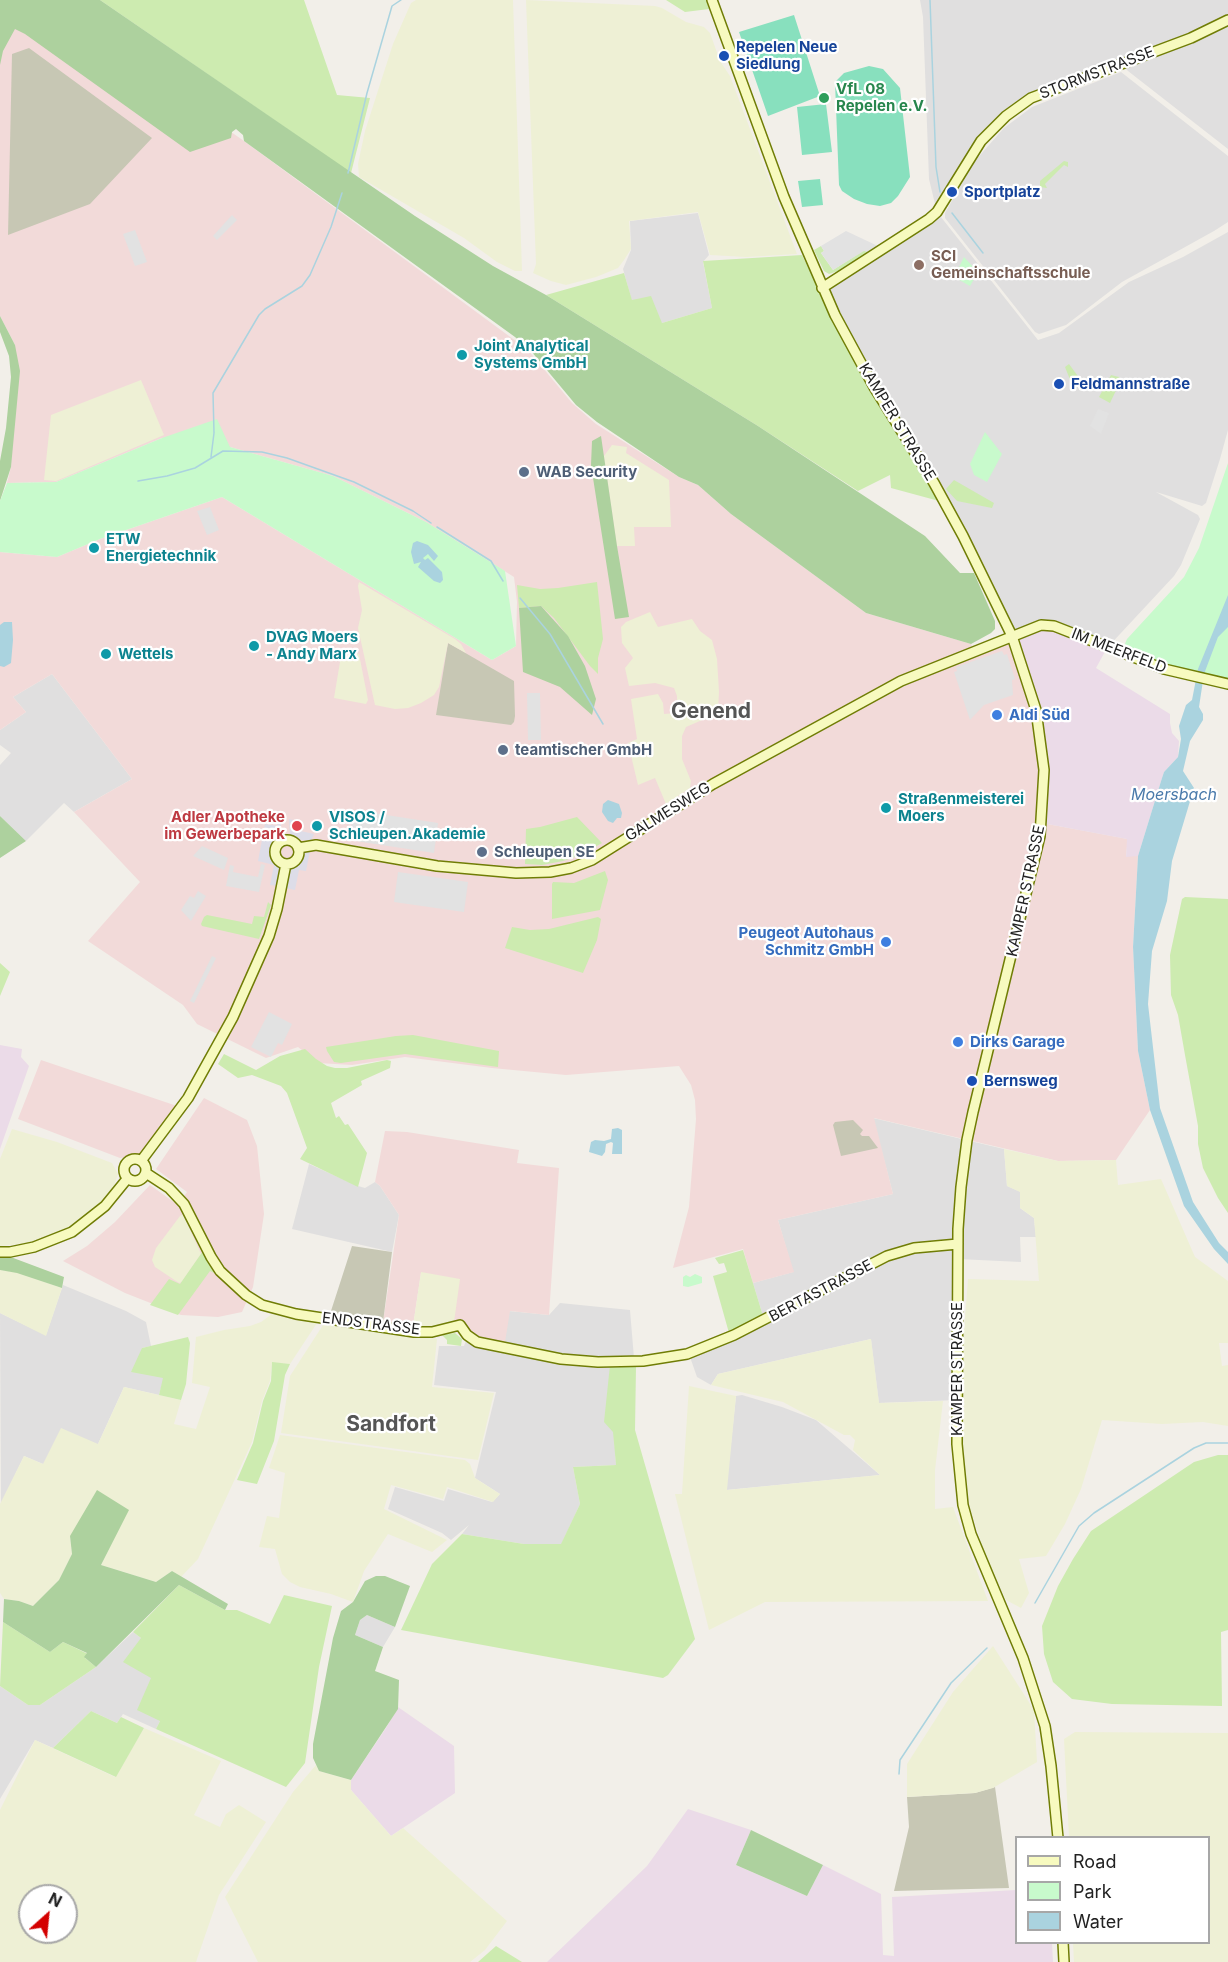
<!DOCTYPE html>
<html>
<head>
<meta charset="utf-8">
<style>
  body { margin:0 }
  #map { position:relative; width:1228px; height:1962px; overflow:hidden; background:#f2efe9; font-family:Inter,sans-serif }
  canvas { display:block }
  .legend { position:absolute; left:1015px; top:1836px; width:195px; height:108px; box-sizing:border-box; background:#fff; border:2px solid #a7a7a7; margin:0; padding:8px 10px; list-style:none; font-size:18px; color:#222 }
  .legend li { display:flex; align-items:center; gap:12px; height:30px }
  .legend b { width:30px; border:2px solid #a7a7a7 }
  .north { position:absolute; left:18px; top:1884px; width:60px; height:60px; box-sizing:border-box; background:#fff; border:2px solid #a7a7a7; border-radius:50%; rotate:27deg; font-size:16px; font-weight:700; line-height:24px; text-align:center; color:#222 }
  .north::after { content:''; display:block; margin:auto; width:21px; height:27px; background:#d40000; clip-path:polygon(50% 0,100% 100%,50% 72%,0 100%) }
</style>
</head>
<body>
<div id="map">
<canvas width="1228" height="1962"></canvas>
<ul class="legend">
<li><b style="height:8px;background:#f7fabf"></b>Road</li>
<li><b style="height:16px;background:#c8facc"></b>Park</li>
<li><b style="height:16px;background:#aad3df"></b>Water</li>
</ul>
<div class="north">N</div>
</div>
<script>
const ctx = document.querySelector('canvas').getContext('2d');
ctx.lineJoin = 'round';
function paint(path, color) { ctx.fillStyle = color; ctx.fill(path, 'evenodd'); }
const toPath = rows => new Path2D(rows.map(r => 'M' + r).join(''));
function trace(path, color, width, dash) { ctx.strokeStyle = color; ctx.lineWidth = width; ctx.lineCap = dash ? 'butt' : 'round'; ctx.setLineDash(dash || []); ctx.stroke(path); }
function label(font, color, halo, rows, align = 'center') {
  ctx.font = font + ' Inter,sans-serif'; ctx.lineWidth = 4.5; ctx.setLineDash([]); ctx.textBaseline = 'middle'; ctx.strokeStyle = halo; ctx.fillStyle = color; for (const [text, x, y, turn = 0] of rows) {
    ctx.save(); ctx.translate(x, y); ctx.rotate((+turn || 0) * Math.PI / 180); ctx.textAlign = isNaN(turn) ? turn : align; if (halo) ctx.strokeText(text, 0, 0); ctx.fillText(text, 0, 0); ctx.restore();
  }
}
paint(toPath([
  [920,0,1228,0,1228,149,1128,71,1122,64,1031,98,997,125,937,212,1038,340,1059,333,1129,282,1183,257,1228,232,1228,430,1220,459,1206,503,1202,506,1156,492,1198,515,1200,519,1181,565,1174,576,1107,648,1011,637,963,536,822,288,937,212,929,179,923,17],
  [1121,72,1228,156,1228,222,1214,231,1122,282,1066,325,1039,334,1035,332,945,218,945,213,974,162,1004,128,1032,107],
  [698,213,709,255,703,262,712,308,662,323,632,301,623,269,631,250,630,221],
  [52,674,132,779,74,812,64,803,26,841,0,816,0,765,11,753,0,745,0,730,26,712,13,697],
  [873,1118,1004,1149,1007,1186,1021,1192,1020,1208,1034,1218,1036,1237,1020,1237,1021,1262,958,1259,957,1400,879,1403,871,1339,718,1374,711,1385,697,1377,690,1357,763,1316,753,1283,793,1272,778,1220,893,1194],
  [309,1164,358,1186,365,1188,375,1182,380,1186,399,1215,392,1252,292,1229],
  [63,1285,126,1311,146,1322,151,1346,142,1348,164,1378,159,1395,124,1387,98,1444,43,1464,24,1456,1,1504,0,1313,46,1335],
  [560,1303,630,1310,634,1358,610,1365,616,1465,573,1467,580,1504,561,1545,524,1544,462,1534,469,1525,451,1540,442,1533,388,1509,395,1487,444,1501,448,1489,492,1502,500,1494,475,1478,496,1392,434,1385,439,1346,464,1346,469,1333,509,1311,549,1315],
  [742,1395,782,1407,816,1420,880,1475,726,1490,736,1396],
  [367,1615,395,1627,383,1647,355,1635,360,1620],
  [133,1632,141,1638,152,1679,160,1721,156,1729,123,1714,117,1723,91,1711,53,1748,35,1740,0,1799,0,1686,28,1705,40,1705,96,1667]
]), '#e0dfdf');
paint(toPath([
  [0,0,52,7,244,141,528,350,572,403,596,424,679,477,698,485,731,514,866,613,971,644,974,652,1011,637,1018,651,1042,756,1042,823,1128,839,1126,856,1138,856,1133,947,1138,1051,1150,1110,1116,1160,1058,1161,874,1118,893,1194,778,1220,794,1272,753,1283,743,1249,673,1268,689,1207,696,1119,695,1100,691,1085,679,1066,566,1075,492,1068,405,1057,352,1065,318,1063,298,1047,266,1058,197,1024,183,1005,88,941,140,882,74,812,132,779,52,674,13,697,26,712,0,730,0,552,57,557,100,539,222,497,492,660,516,646,517,602,514,577,426,522,333,476,230,447,162,438,56,482,7,483,11,467,15,345,0,316],
  [41,1060,177,1106,141,1155,120,1158,18,1119],
  [204,1098,247,1120,257,1146,264,1214,253,1287,242,1312,218,1317,181,1315,125,1293,63,1261,87,1246,115,1222,150,1185,178,1205,187,1192,156,1169],
  [385,1131,407,1132,519,1150,517,1163,559,1168,549,1315,510,1311,505,1342,475,1337,454,1322,421,1273,413,1326,383,1322,399,1215,380,1186,375,1182]
]), '#f2dad9');
paint(toPath([
  [1048,625,1107,648,1096,668,1170,714,1170,723,1172,733,1179,741,1178,757,1164,772,1162,778,1138,856,1126,857,1127,839,1042,823,1043,794,1036,710,1011,637],
  [0,1045,22,1049,21,1057,29,1066,0,1149],
  [398,1707,454,1746,455,1793,391,1836,351,1790,351,1780,386,1728],
  [688,1809,751,1830,736,1865,807,1896,823,1865,881,1894,883,1955,894,1956,892,1897,1016,1890,1016,1942,1052,1943,1053,1962,547,1962,647,1866]
]), '#ebdbe8');
paint(toPath([
  [29,48,152,138,90,204,8,235,12,54],
  [448,643,514,681,515,716,514,722,511,725,436,715],
  [853,1120,863,1130,860,1134,862,1136,869,1136,878,1148,841,1156,833,1125,835,1122],
  [352,1246,392,1252,383,1322,330,1314],
  [995,1787,1009,1888,894,1891,909,1827,907,1797,975,1793]
]), '#c7c7b4');
paint(toPath([
  [416,0,513,0,522,271,515,271,497,262,464,238,359,177,358,164,365,131,393,44,411,3],
  [526,0,655,6,662,8,686,22,704,27,710,33,720,61,730,76,797,254,746,257,710,255,698,212,629,221,631,249,624,260,618,268,596,277,566,285,551,281,533,273,536,264],
  [141,380,164,435,56,481,44,480,51,415],
  [612,445,627,447,626,453,669,480,671,527,634,527,635,546,617,546,604,456],
  [359,582,455,639,461,644,466,653,448,643,439,687,434,695,421,703,408,708,395,709,375,705,358,628,362,610,358,586],
  [650,612,658,627,692,619,700,631,712,640,717,659,719,692,718,710,709,717,686,727,682,736,682,759,691,781,690,788,666,804,655,778,638,785,628,743,637,739,631,699,658,694,663,703,664,714,677,713,677,696,674,688,655,683,629,686,625,668,633,658,622,643,621,627,626,622],
  [342,650,359,654,368,700,366,704,334,698],
  [12,1129,57,1142,112,1163,118,1174,113,1188,98,1206,71,1227,54,1235,31,1243,0,1246,0,1159],
  [1004,1149,1058,1161,1116,1160,1118,1185,1161,1179,1195,1257,1228,1281,1228,1343,1219,1343,1222,1366,1228,1365,1228,1426,1203,1422,1162,1424,1102,1420,1081,1489,1065,1524,1046,1556,1019,1559,1029,1593,1021,1608,1006,1600,985,1555,969,1504,963,1465,963,1344,968,1279,1039,1281,1034,1218,1020,1208,1020,1192,1007,1186],
  [183,1214,201,1254,182,1282,179,1283,155,1267,152,1260,156,1248,180,1216],
  [0,1270,17,1272,62,1288,46,1336,0,1313],
  [421,1272,460,1279,454,1322,430,1327,413,1326],
  [272,1314,317,1323,290,1364,272,1363,270,1381,262,1401,252,1442,198,1559,181,1577,172,1571,156,1582,101,1565,128,1510,70,1536,72,1554,59,1580,33,1606,19,1601,4,1599,0,1593,0,1504,24,1456,43,1464,61,1428,98,1444,124,1387,181,1400,174,1424,196,1429,210,1387,192,1383,196,1337,224,1330,250,1326,261,1322],
  [323,1325,437,1339,432,1387,494,1393,478,1460,281,1433,290,1376],
  [871,1339,879,1403,943,1401,935,1470,935,1509,953,1507,988,1601,765,1602,709,1630,675,1494,682,1494,689,1386,736,1396,727,1490,880,1475,853,1450,855,1440,850,1435,844,1435,783,1402,711,1385,718,1374],
  [280,1435,465,1460,470,1464,475,1478,500,1494,493,1502,447,1487,443,1499,391,1485,384,1509,447,1540,432,1552,388,1534,364,1571,353,1602,331,1594,300,1587,290,1582,282,1574,275,1549,259,1547,267,1516,279,1518,285,1473,269,1468],
  [993,1646,1034,1710,1037,1762,993,1788,975,1793,907,1797,907,1764,953,1692],
  [144,1728,221,1761,194,1815,220,1827,226,1814,239,1805,266,1822,219,1895,196,1962,0,1962,0,1810,35,1740,115,1777],
  [30,1896,66,1896,66,1932,30,1932],
  [1075,1732,1228,1733,1228,1962,1074,1962,1073,1943,1208,1942,1208,1838,1069,1837,1064,1739],
  [316,1765,319,1771,351,1780,351,1790,391,1836,403,1828,507,1921,485,1950,470,1962,258,1962,225,1897,293,1792]
]), '#eef0d5');
paint(toPath([
  [100,0,304,0,337,95,370,98,351,173],
  [666,0,706,0,709,9,685,12],
  [1064,161,1068,162,1068,167,1064,165,1045,184,1047,188,1040,187,1040,181],
  [821,246,824,251,821,253,833,270,864,250,871,253,844,269,829,274,824,271,814,250],
  [802,255,859,371,939,501,891,488,890,475,858,491,758,426,546,295,624,273,632,300,651,296,662,323,712,308,703,261],
  [1069,364,1080,379,1075,388,1073,387,1065,367],
  [1111,375,1119,377,1121,380,1110,403,1099,397],
  [954,480,994,503,992,508,957,501,946,489],
  [597,582,603,639,598,658,598,674,590,666,554,618,541,606,519,608,517,585,540,589,558,588],
  [577,817,602,843,581,855,563,861,542,865,525,864,526,829,540,827],
  [605,871,608,880,600,910,552,919,552,884,553,882,574,883],
  [1185,897,1228,899,1228,1213,1218,1198,1203,1168,1198,1144,1198,1126,1185,1055,1178,1015,1171,995,1170,955,1182,899],
  [268,902,271,905,259,939,202,926,201,924,204,917,207,915,252,924,254,916,264,917],
  [598,917,601,919,597,940,583,973,505,948,512,927,530,930,549,929],
  [0,963,10,972,0,996],
  [413,1035,499,1051,498,1067,405,1054,341,1063,334,1062,327,1051,326,1047,396,1036],
  [305,1049,316,1059,327,1066,335,1068,347,1068,387,1060,391,1061,390,1068,361,1081,362,1085,331,1103,336,1118,339,1116,345,1125,348,1124,367,1153,358,1187,300,1159,307,1148,287,1093,281,1086,252,1075,238,1078,218,1064,224,1054,256,1070,280,1056],
  [743,1250,763,1316,729,1333,713,1276,727,1272,724,1263,719,1264,715,1258],
  [203,1251,216,1271,214,1273,210,1271,178,1315,150,1305,169,1279,180,1284],
  [455,1333,462,1339,461,1346,447,1344,447,1340,442,1335],
  [188,1337,190,1343,186,1384,181,1400,159,1395,163,1378,131,1372,142,1348],
  [272,1362,290,1364,285,1375,274,1441,257,1484,237,1480,253,1443,263,1401,271,1381],
  [610,1365,636,1367,635,1430,695,1639,668,1675,663,1678,401,1630,432,1564,462,1534,524,1544,561,1544,580,1504,573,1467,616,1465,613,1432,604,1422],
  [1218,1455,1228,1455,1228,1630,1221,1632,1222,1706,1112,1704,1072,1699,1053,1682,1044,1654,1042,1626,1058,1586,1073,1559,1091,1531,1194,1462],
  [179,1585,225,1610,237,1610,270,1624,284,1595,332,1606,319,1667,305,1763,286,1787,156,1729,160,1721,137,1710,151,1678,123,1662,141,1638,133,1632],
  [3,1622,50,1652,63,1642,88,1654,85,1658,96,1667,40,1705,28,1705,0,1686],
  [91,1711,117,1723,121,1717,144,1728,116,1777,53,1748],
  [496,1946,522,1962,478,1962]
]), '#cdebb0');
paint(toPath([
  [0,0,100,0,415,216,493,266,546,295,758,426,925,536,960,573,974,573,995,621,995,629,991,633,971,644,866,613,731,514,698,485,679,477,597,422,576,405,531,351,515,337,244,141,243,135,236,129,232,132,231,138,190,152,25,34,15,29,3,51,0,65],
  [0,316,15,345,20,371,11,467,0,501,0,461,6,428,11,377,9,356,0,332],
  [601,436,617,546,629,617,615,619,591,465,592,441],
  [541,606,568,636,585,666,596,699,592,715,560,687,523,672,519,608],
  [0,816,26,841,0,858],
  [0,1253,64,1277,62,1288,17,1273,0,1270],
  [97,1490,129,1510,101,1565,156,1582,172,1571,228,1604,225,1610,179,1585,96,1667,84,1657,87,1653,63,1642,50,1652,3,1622,4,1599,19,1601,33,1606,59,1580,72,1554,70,1536],
  [376,1576,385,1576,410,1586,395,1627,367,1615,360,1620,355,1635,383,1647,375,1671,399,1680,398,1709,351,1780,319,1771,313,1758,313,1744,333,1638,341,1611,353,1602,365,1581],
  [751,1830,823,1865,807,1896,736,1865]
]), '#add19e');
paint(toPath([
  [964,257,978,272,970,286,954,277],
  [217,419,230,447,333,476,426,522,505,571,516,646,492,660,222,497,100,539,57,557,0,552,0,501,7,483,56,482,162,438],
  [985,432,1002,454,987,482,974,475,970,464],
  [1228,463,1228,683,1197,676,1126,651,1124,646,1127,639,1184,577,1199,548],
  [695,1274,702,1277,702,1283,688,1287,683,1286,683,1277,686,1275,690,1277]
]), '#c8facc');
paint(toPath([
  [794,15,820,96,768,116,739,32],
  [869,66,883,69,900,88,909,168,910,177,898,196,891,203,880,206,867,204,854,199,842,191,839,185,835,82,844,73],
  [826,104,832,152,802,155,797,107],
  [820,179,823,205,802,207,798,181]
]), '#88e0be');
paint(toPath([
  [232,215,237,220,217,240,213,236],
  [135,230,147,262,135,266,123,234],
  [846,231,880,247,871,253,864,251,833,270,821,253,824,251,821,246],
  [1098,409,1109,413,1101,434,1090,426],
  [210,507,219,530,207,535,197,511],
  [1002,651,1004,655,1007,654,1015,679,1012,680,1013,695,984,705,970,720,954,672,957,671,956,667],
  [527,693,540,693,541,740,528,740],
  [354,810,438,823,434,853,349,840],
  [202,846,228,858,224,870,193,856],
  [261,864,265,865,259,892,226,886,230,865,234,866,233,872,258,877],
  [398,872,468,882,464,912,394,902],
  [198,891,206,896,191,921,181,910,190,896,194,898],
  [212,956,216,958,194,1003,190,1001],
  [269,1012,292,1024,282,1045,278,1043,271,1057,251,1047]
]), '#e2e2e2');
paint(toPath([
  [279,818,282,818,279,838,273,846,272,853,279,865,278,886,270,885,274,865,258,861,265,824,277,826],
  [289,819,293,820,292,829,314,834,311,841,294,839,290,835],
  [307,850,310,851,306,871,299,870,295,890,285,888,290,867,297,862]
]), '#dddde8');
paint(toPath([
  [417,541,428,545,438,556,434,561,428,554,423,558,425,560,428,558,442,572,443,580,440,583,434,581,418,567,421,562,414,564,411,552,413,543],
  [1228,595,1228,627,1218,637,1204,674,1199,707,1203,714,1203,720,1190,741,1183,771,1194,788,1172,861,1167,901,1152,951,1148,1004,1160,1108,1193,1202,1219,1243,1228,1252,1228,1264,1214,1249,1184,1206,1150,1110,1138,1051,1133,947,1138,856,1162,778,1164,772,1178,757,1181,739,1179,726,1186,705,1192,700,1198,669],
  [4,622,12,622,13,640,11,663,4,667,0,666,0,625],
  [608,800,619,804,622,813,621,818,617,818,613,823,608,821,602,812,603,804],
  [618,1128,622,1130,622,1154,612,1154,613,1143,611,1142,606,1144,605,1152,602,1156,589,1152,591,1142,595,1140,604,1141,611,1139,612,1129]
]), '#aad3df');
trace(toPath([
  [930,0,936,167,940,192],
  [348,173,367,93,392,6,401,0],
  [952,213,983,253],
  [211,457,214,433,213,393,259,315,265,309,302,286,310,275,331,227,342,193],
  [138,481,167,476,195,468,223,451,262,452,287,458,354,482,413,511,431,523],
  [437,527,491,561,503,581],
  [520,598,550,634,603,724],
  [1035,1603,1079,1526,1094,1513,1194,1448,1206,1443,1228,1443],
  [899,1774,900,1760,951,1683,987,1648]
]), '#aad3df', 1.5);
const secondary = toPath([
  [712,0,784,197,835,315,874,387,934,483,963,536,1012,636,1036,710,1044,770,1040,836,973,1112,967,1140,961,1187,958,1229,957,1444,963,1505,971,1534,1023,1658,1045,1726,1051,1766,1058,1838],
  [822,288,929,219,937,212,981,141,1006,116,1031,98,1191,38,1228,20],
  '275 852a12 12 0 1 1 24 0a12 12 0 1 1-24 0Z',
  [298,848,316,845,437,866,516,873,550,872,571,868,592,860,713,784,901,681,1041,625,1054,626,1164,669,1228,684],
  '124 1170a11 11 0 1 1 22 0a11 11 0 1 1-22 0Z',
  [141,1161,188,1098,233,1017,269,936,277,909,286,864],
  [146,1173,169,1188,184,1204,211,1257,220,1271,246,1295,262,1305,296,1314,414,1332,432,1332,460,1325,467,1335,477,1342,561,1359,598,1362,643,1361,687,1354,734,1335,887,1256,914,1248,958,1244],
  [0,1252,10,1252,34,1247,72,1232,105,1206,127,1179],
  [1063,1942,1064,1962]
]);
trace(secondary, '#707d05', 12);
trace(secondary, '#f7fabf', 9);
for (const [x, y, r, color] of [
  [724,56,6,"#1a4fb4"],
  [824,98,6,"#2e9e5b"],
  [952,192,6,"#1a4fb4"],
  [919,265,6,"#8d6e63"],
  [462,355,6,"#0f9aa8"],
  [1059,384,6,"#1a4fb4"],
  [524,472,6,"#5c6f8a"],
  [94,548,6,"#0f9aa8"],
  [254,646,6,"#0f9aa8"],
  [106,654,6,"#0f9aa8"],
  [997,715,6,"#3f7fe0"],
  [503,750,6,"#5c6f8a"],
  [886,808,6,"#0f9aa8"],
  [297,826,6,"#e0444e"],
  [317,826,6,"#0f9aa8"],
  [482,852,6,"#5c6f8a"],
  [886,942,6,"#3f7fe0"],
  [958,1042,6,"#3f7fe0"],
  [972,1081,6,"#1a4fb4"]
]) { const dot = new Path2D(); dot.arc(x, y, r, 0, 2 * Math.PI); ctx.fillStyle = color; ctx.fill(dot); trace(dot, '#fff', 2); }
label('bold 15px', '#164399', '#fff', [
  ["Repelen Neue",736,47],
  ["Siedlung",736,64],
  ["Sportplatz",964,192],
  ["Feldmannstraße",1071,384],
  ["Bernsweg",984,1081]
], 'left');
label('15px', '#222', '#fff', [
  ["STORMSTRASSE",1097,73,-21],
  ["KAMPER STRASSE",897,422,59],
  ["IM MEERFELD",1119,651,21],
  ["GALMESWEG",668,812,-32],
  ["KAMPER STRASSE",1026,891,-78],
  ["BERTASTRASSE",821,1291,-28],
  ["ENDSTRASSE",371,1324,7],
  ["KAMPER STRASSE",957,1369,-90]
]);
label('bold 15px', '#27864d', '#fff', [
  ["VfL 08",836,89],
  ["Repelen e.V.",836,106]
], 'left');
label('bold 15px', '#785e54', '#fff', [
  ["SCI",931,256],
  ["Gemeinschaftsschule",931,273]
], 'left');
label('bold 15px', '#0d838f', '#fff', [
  ["Joint Analytical",474,346],
  ["Systems GmbH",474,363],
  ["ETW",106,539],
  ["Energietechnik",106,556],
  ["DVAG Moers",266,637],
  ["- Andy Marx",266,654],
  ["Wettels",118,654],
  ["Straßenmeisterei",898,799],
  ["Moers",898,816],
  ["VISOS /",329,817],
  ["Schleupen.Akademie",329,834]
], 'left');
label('bold 15px', '#4e5e75', '#fff', [
  ["WAB Security",536,472],
  ["teamtischer GmbH",515,750],
  ["Schleupen SE",494,852]
], 'left');
label('bold 15px', '#366cbe', '#fff', [
  ["Aldi Süd",1009,715],
  ["Peugeot Autohaus",874,933,"right"],
  ["Schmitz GmbH",874,950,"right"],
  ["Dirks Garage",970,1042]
], 'left');
label('bold 15px', '#be3a42', '#fff', [
  ["Adler Apotheke",285,817],
  ["im Gewerbepark",285,834]
], 'right');
label('italic 16px', '#4a7aab', '#fff', [
  ["Moersbach",1174,795]
]);
label('bold 21px', '#555', '#fff', [
  ["Genend",711,712],
  ["Sandfort",391,1425]
]);
</script>
</body>
</html>
